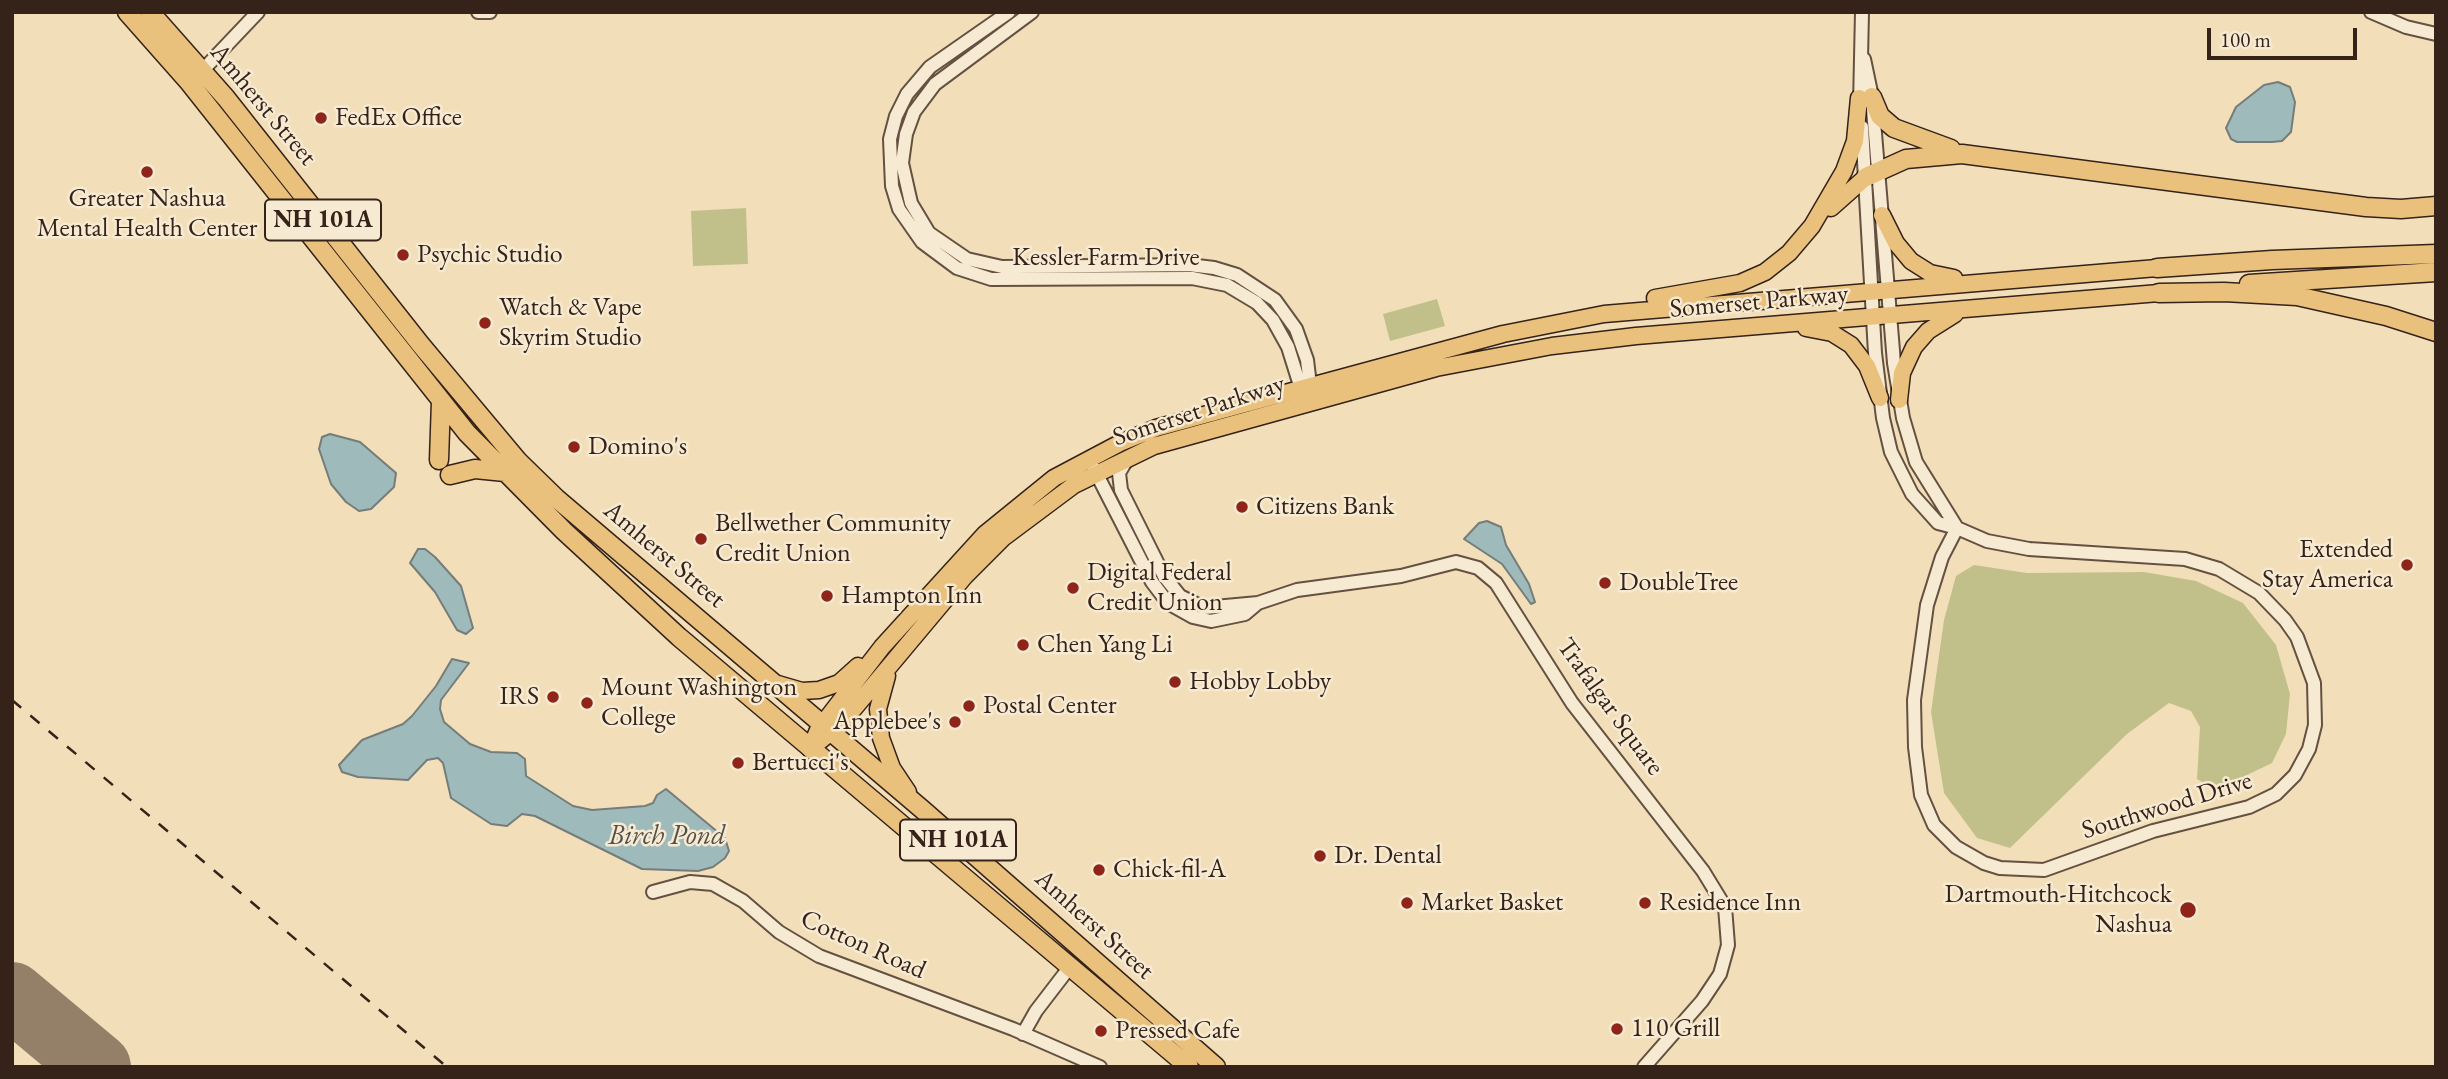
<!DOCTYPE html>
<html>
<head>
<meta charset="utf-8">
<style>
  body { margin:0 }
  #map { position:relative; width:2448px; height:1079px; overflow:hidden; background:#f2dfb9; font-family:"EB Garamond",serif }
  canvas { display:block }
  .frame { position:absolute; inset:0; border:14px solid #352219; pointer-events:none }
  .scale { position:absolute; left:2207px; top:28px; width:150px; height:32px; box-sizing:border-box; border:4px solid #352219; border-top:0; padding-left:9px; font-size:21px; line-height:24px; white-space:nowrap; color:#352219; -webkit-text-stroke:5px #f7ead2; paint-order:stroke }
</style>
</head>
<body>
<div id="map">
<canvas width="2448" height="1079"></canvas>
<div class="frame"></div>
<div class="scale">100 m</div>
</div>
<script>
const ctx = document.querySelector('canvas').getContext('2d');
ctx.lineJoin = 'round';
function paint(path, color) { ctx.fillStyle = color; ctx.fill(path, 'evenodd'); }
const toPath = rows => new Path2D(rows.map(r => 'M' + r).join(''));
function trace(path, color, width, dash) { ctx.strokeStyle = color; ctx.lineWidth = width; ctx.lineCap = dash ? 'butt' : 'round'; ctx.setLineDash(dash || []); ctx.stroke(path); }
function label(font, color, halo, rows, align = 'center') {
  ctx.font = font + ' "EB Garamond",serif'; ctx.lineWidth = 5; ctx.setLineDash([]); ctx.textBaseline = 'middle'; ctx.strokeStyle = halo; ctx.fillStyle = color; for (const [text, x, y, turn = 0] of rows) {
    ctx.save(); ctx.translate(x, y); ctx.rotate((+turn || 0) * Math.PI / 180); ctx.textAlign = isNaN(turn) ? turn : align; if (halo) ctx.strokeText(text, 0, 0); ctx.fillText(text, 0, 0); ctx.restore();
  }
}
paint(toPath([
  [746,208,748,264,693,266,691,211],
  [1437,299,1445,326,1390,341,1383,314],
  [1974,565,2027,573,2144,572,2196,581,2243,603,2276,645,2290,694,2286,734,2272,763,2216,790,2197,779,2200,727,2191,711,2169,703,2127,734,2010,848,1977,838,1944,793,1931,712,1944,620,1956,576]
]), '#c2c08a');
const water = toPath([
  [2278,82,2290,87,2295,102,2291,132,2282,141,2272,142,2237,142,2231,139,2226,128,2236,107,2264,85,2278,82],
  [330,434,360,442,396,473,394,487,371,509,359,511,346,502,331,484,319,449,322,437,330,434],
  [1487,521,1501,527,1506,545,1529,584,1535,602,1531,604,1502,564,1464,539,1479,523,1487,521],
  [418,549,425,549,435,557,461,586,473,628,466,634,457,630,435,592,410,563,418,549],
  [452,659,469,663,441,700,440,709,444,722,470,744,491,752,517,753,525,759,526,776,573,806,592,810,645,806,653,803,657,795,666,789,725,838,729,851,725,858,713,867,698,871,642,869,535,816,522,814,507,826,491,824,451,798,443,763,438,758,427,760,408,780,358,777,342,772,339,765,362,740,403,724,412,716,436,686,452,659]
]);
paint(water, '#9fbaba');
trace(water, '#757d7a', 2);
trace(toPath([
  [12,996,97,1067]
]), '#948069', 68);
const minor = toPath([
  [478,12,490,12],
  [1009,12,930,67,907,94,896,116,890,139,892,186,899,209,922,242,957,268,991,279,1192,278,1227,285,1257,303,1273,320,1288,347,1303,395],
  [1032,12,935,84,914,112,906,134,902,163,911,203,929,233,967,259,1002,267,1189,265,1214,268,1237,275,1275,300,1296,329,1307,360,1311,393],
  [2371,12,2406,27,2436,34],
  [1864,59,1872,97,1894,363,1903,418,1916,462,1957,528],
  [202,71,258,12],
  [1860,105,1862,12],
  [1862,127,1875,353,1883,418,1891,452,1912,494,1938,523,1957,528,1987,541,2029,549,2185,559,2219,569,2259,593,2285,620,2297,637,2314,683,2315,725,2309,749,2295,775,2276,794,2249,807,2153,831,2044,870,2000,868,1984,863,1956,847,1934,825,1921,795,1915,747,1914,700,1927,605,1942,557,1957,528],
  [1128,458,1119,473,1121,490,1164,576,1180,596,1204,608,1258,603,1297,590,1401,576,1456,562,1478,568,1496,583,1572,703,1703,871,1725,907,1728,945,1720,974,1702,1001,1644,1067],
  [1089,459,1152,582,1168,603,1193,617,1211,621,1245,614,1258,603],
  [653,892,690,882,713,884,743,901,779,932,819,956,1013,1029,1100,1067],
  [1023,1034,1036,1011,1069,968]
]);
const major = toPath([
  [1831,208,1866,177],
  [1882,215,1896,243,1911,261,1930,273,1954,278],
  [1655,298,1740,283,1765,272,1789,253,1812,226,1844,171,1855,141,1859,98],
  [1806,328,1832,333,1851,345,1867,366,1880,398],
  [1899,400,1902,373,1914,347,1928,331,1955,314],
  [887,676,878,709,881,738,892,768,908,792],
  [778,684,802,691,819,690,839,683,858,666],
  [810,749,818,730,882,647,985,534,1054,478,1122,442,1156,428,1503,334,1604,314,2157,268],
  [810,749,841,724,965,576,1003,538,1074,485,1154,446,1436,368,1552,346,1636,336,2159,293]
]);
const highway = toPath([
  [127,12,188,81,467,433,564,531,679,637,1189,1067],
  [150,12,226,98,421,345,518,461,556,498,923,810,1216,1067],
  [1872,97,1880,116,1894,128,1951,149],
  [1866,177,1906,159,1962,154,2366,207,2401,209,2436,206],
  [2157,268,2272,260,2436,254],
  [2249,284,2436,272],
  [2159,293,2224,292,2297,296,2386,316,2436,332],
  [439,460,441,401],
  [450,475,475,469,505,472]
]);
trace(minor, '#645141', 16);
trace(major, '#352219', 19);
trace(highway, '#352219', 21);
trace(minor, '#f7ead2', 12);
trace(major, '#e9c07c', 16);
trace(highway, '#e9c07c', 18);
trace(toPath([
  [12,700,447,1067]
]), '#352219', 2.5, [12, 12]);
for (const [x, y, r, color] of [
  [321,118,7,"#8f2418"],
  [147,172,7,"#8f2418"],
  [403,255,7,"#8f2418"],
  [485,323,7,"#8f2418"],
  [574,447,7,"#8f2418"],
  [1242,507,7,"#8f2418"],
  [701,539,7,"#8f2418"],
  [2407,565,7,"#8f2418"],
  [1605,583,7,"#8f2418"],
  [1073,588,7,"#8f2418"],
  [827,596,7,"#8f2418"],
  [1023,645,7,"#8f2418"],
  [1175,682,7,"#8f2418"],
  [553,697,7,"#8f2418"],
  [587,703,7,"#8f2418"],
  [969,706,7,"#8f2418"],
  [955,722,7,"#8f2418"],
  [738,763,7,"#8f2418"],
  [1320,856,7,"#8f2418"],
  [1099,870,7,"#8f2418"],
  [1407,903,7,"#8f2418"],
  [1645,903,7,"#8f2418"],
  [2188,910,9,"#8f2418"],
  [1617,1029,7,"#8f2418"],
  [1101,1031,7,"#8f2418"]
]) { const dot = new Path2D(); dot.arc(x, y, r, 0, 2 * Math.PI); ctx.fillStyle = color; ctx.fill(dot); trace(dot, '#f7ead2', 2.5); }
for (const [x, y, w] of [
  [323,220,116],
  [958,840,116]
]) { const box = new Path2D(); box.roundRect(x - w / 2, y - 20.5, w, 41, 5); ctx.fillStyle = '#f7ead2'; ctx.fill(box); trace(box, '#352219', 2); }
label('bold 24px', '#352219', null, [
  ["NH 101A",323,220],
  ["NH 101A",958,840]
]);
label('26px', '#352219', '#f7ead2', [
  ["Amherst Street",263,105,50],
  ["Kessler Farm Drive",1106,258],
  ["Somerset Parkway",1759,302,-5],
  ["Somerset Parkway",1199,411,-18],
  ["Amherst Street",664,555,40],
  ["Trafalgar Square",1610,707,54],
  ["Southwood Drive",2167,806,-17],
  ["Amherst Street",1094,925,42],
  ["Cotton Road",863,945,24]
]);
label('26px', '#352219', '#f7ead2', [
  ["FedEx Office",335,118],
  ["Greater Nashua",147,199,"center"],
  ["Mental Health Center",147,229,"center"],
  ["Psychic Studio",417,255],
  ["Watch & Vape",499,308],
  ["Skyrim Studio",499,338],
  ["Domino's",588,447],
  ["Citizens Bank",1256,507],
  ["Bellwether Community",715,524],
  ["Credit Union",715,554],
  ["Extended",2393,550,"right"],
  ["Stay America",2393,580,"right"],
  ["Digital Federal",1087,573],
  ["Credit Union",1087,603],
  ["DoubleTree",1619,583],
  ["Hampton Inn",841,596],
  ["Chen Yang Li",1037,645],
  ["Hobby Lobby",1189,682],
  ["Mount Washington",601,688],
  ["College",601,718],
  ["IRS",539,697,"right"],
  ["Postal Center",983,706],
  ["Applebee's",941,722,"right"],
  ["Bertucci's",752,763],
  ["Dr. Dental",1334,856],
  ["Chick-fil-A",1113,870],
  ["Dartmouth-Hitchcock",2172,895,"right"],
  ["Nashua",2172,925,"right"],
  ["Market Basket",1421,903],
  ["Residence Inn",1659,903],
  ["110 Grill",1631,1029],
  ["Pressed Cafe",1115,1031]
], 'left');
label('italic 28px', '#555049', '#f7ead2', [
  ["Birch Pond",667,836]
]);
</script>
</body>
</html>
